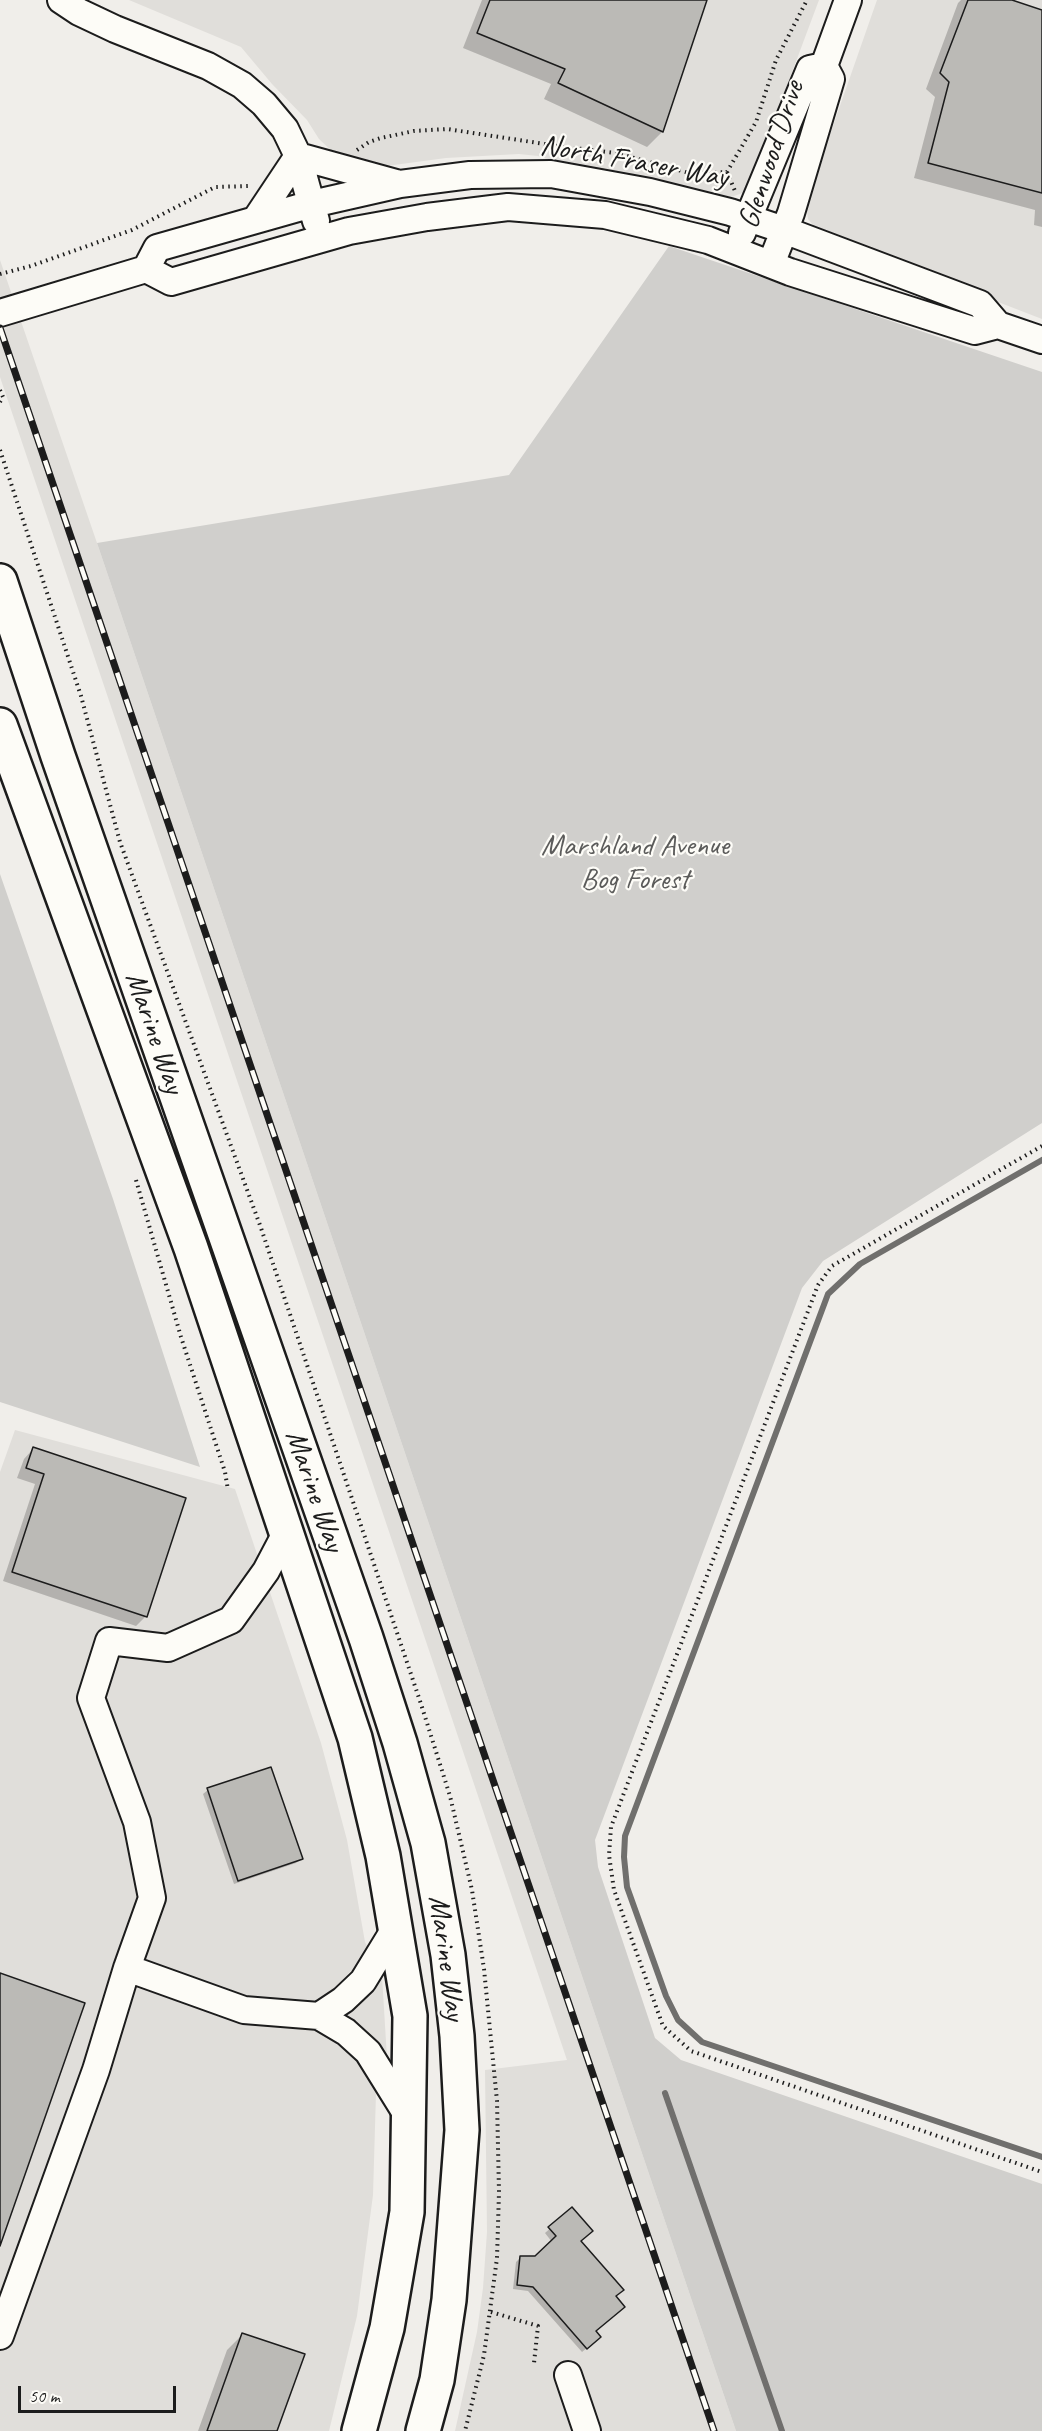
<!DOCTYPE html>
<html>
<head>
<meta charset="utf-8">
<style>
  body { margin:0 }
  #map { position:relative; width:1042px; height:2431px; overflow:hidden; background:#f0eeea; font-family:Caveat,sans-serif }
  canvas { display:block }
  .scale { position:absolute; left:18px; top:2386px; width:158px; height:27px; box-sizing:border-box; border:3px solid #1c1c1c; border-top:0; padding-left:8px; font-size:18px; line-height:21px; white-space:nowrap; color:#1c1c1c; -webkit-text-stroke:4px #fdfcf7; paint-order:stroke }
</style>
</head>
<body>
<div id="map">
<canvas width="1042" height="2431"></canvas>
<div class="scale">50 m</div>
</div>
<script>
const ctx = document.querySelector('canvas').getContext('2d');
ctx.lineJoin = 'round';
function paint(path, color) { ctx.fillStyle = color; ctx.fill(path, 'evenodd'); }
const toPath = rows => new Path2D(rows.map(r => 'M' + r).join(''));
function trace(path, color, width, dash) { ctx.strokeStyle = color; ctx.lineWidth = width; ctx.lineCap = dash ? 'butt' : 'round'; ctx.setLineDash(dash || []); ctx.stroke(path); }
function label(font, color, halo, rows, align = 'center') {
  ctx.font = font + ' Caveat,sans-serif'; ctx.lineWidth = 4.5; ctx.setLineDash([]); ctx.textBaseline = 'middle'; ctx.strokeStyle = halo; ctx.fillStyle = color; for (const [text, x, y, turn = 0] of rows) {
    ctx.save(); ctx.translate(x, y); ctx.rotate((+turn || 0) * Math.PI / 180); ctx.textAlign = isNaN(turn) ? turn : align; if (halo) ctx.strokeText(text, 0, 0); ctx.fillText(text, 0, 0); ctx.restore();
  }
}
paint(toPath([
  [129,0,819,0,752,179,743,193,731,197,627,174,579,169,538,156,519,154,446,158,379,167,336,155,319,139,307,120,272,84,241,47],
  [877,0,1042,0,1042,319,825,235,818,231,808,219,806,203],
  [0,260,97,543,736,2431,455,2431,477,2332,483,2288,487,2232,485,2070,567,2060,0,377],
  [15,1430,235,1489,321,1743,347,1840,365,1942,382,1976,387,2058,376,2093,373,2195,357,2316,329,2431,0,2431,0,1472]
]), '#e0deda');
paint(toPath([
  [669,246,1042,372,1042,1123,823,1261,802,1288,595,1840,598,1867,655,2038,681,2060,1042,2184,1042,2431,736,2431,97,543,509,475],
  [0,874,113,1199,200,1467,0,1402]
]), '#d0cfcc');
paint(toPath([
  [482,0,706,0,662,132,647,147,544,99,551,84,463,48],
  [961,0,1007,0,1042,12,1042,227,1034,225,1035,210,914,178,935,97,926,89,958,3],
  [33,1449,146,1616,136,1626,3,1581,35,1484,17,1478,24,1459],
  [208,1790,301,1859,296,1863,234,1884,203,1794],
  [572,2209,580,2241,614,2297,594,2332,594,2342,582,2352,528,2291,513,2289,516,2262,521,2257,535,2257,552,2242,545,2233],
  [242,2335,275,2431,198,2431,227,2350]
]), '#0003');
trace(toPath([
  [1042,1160,860,1264,828,1294,625,1836,624,1857,627,1887,666,1996,678,2020,702,2042,1042,2157],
  [665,2093,782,2431]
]), '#706f6d', 6);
const building = toPath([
  [490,0,707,0,663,132,558,83,565,69,477,33,490,0],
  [968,0,1012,0,1042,10,1042,193,928,163,949,82,940,73,968,0],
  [33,1447,186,1498,147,1617,12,1572,44,1474,26,1468,33,1447],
  [271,1767,303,1859,238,1881,207,1788,271,1767],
  [0,1973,85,2003,0,2246,0,1973],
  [572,2207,593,2231,581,2241,624,2290,616,2296,625,2307,596,2331,601,2337,587,2349,533,2287,517,2285,520,2256,535,2256,556,2236,548,2227,572,2207],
  [242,2333,305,2354,277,2431,207,2431,242,2333]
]);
paint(building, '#bbbab6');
trace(building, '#1c1c1c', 1.5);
const minor = toPath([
  [61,0,79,12,115,29,208,66,242,85,264,104,285,129,298,156,316,221],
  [824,66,848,0],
  [256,219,298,156,396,183],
  [742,233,810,69,824,66],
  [771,264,791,213,831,79,824,66],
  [146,269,157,248,312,204,400,184,470,175,551,174,650,192,730,212,784,230,980,304,998,325,1042,340],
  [0,313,146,269,171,282,349,231,427,217,508,207,605,215,708,240,790,272,975,331,998,325],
  [127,1968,244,2010,319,2016,346,2032,368,2052,409,2118],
  [319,2016,343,2000,363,1981,396,1927],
  [0,2336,96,2070,127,1968,152,1898,137,1822,91,1698,109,1641,168,1648,231,1620,266,1571,286,1533],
  [568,2375,587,2431]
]);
const major = toPath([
  [0,581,58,756,366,1638,400,1743,428,1843,448,1955,457,2036,462,2130,449,2300,437,2380,423,2431],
  [0,725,191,1248,355,1738,383,1856,410,2016,407,2212,387,2328,359,2431]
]);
trace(minor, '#1c1c1c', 30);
trace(major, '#1c1c1c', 38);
trace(toPath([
  [357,150,369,142,381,138,414,131,447,129,558,146,616,153,689,173,727,172,756,122,776,60,807,0],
  [727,172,735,191],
  [0,274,31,266,132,230,215,187,250,186],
  [0,390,3,397,0,402],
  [0,450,81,696,120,842,261,1228,421,1704,450,1796,472,1890,484,1969,497,2101,499,2192,497,2258,484,2355,465,2431],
  [1042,1146,832,1266,818,1285,611,1827,609,1855,614,1890,663,2026,691,2051,1042,2172],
  [136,1180,181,1337,225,1472,228,1490],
  [491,2312,538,2326,534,2363]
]), '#1c1c1c', 4, [1.5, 4.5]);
trace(minor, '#fdfcf7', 26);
trace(major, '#fdfcf7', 33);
const rail = toPath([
  [0,328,714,2431]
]);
trace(rail, '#1c1c1c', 7);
trace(rail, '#fdfcf7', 4.5, [14]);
label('30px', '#1c1c1c', '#fdfcf7', [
  ["Glenwood Drive",772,155,-72],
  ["North Fraser Way",634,162,10],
  ["Marine Way",154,1033,71],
  ["Marine Way",314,1491,71],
  ["Marine Way",446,1958,82]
]);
label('30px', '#5b5b5a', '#fdfcf7', [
  ["Marshland Avenue",635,846],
  ["Bog Forest",635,880]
]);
</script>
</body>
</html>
